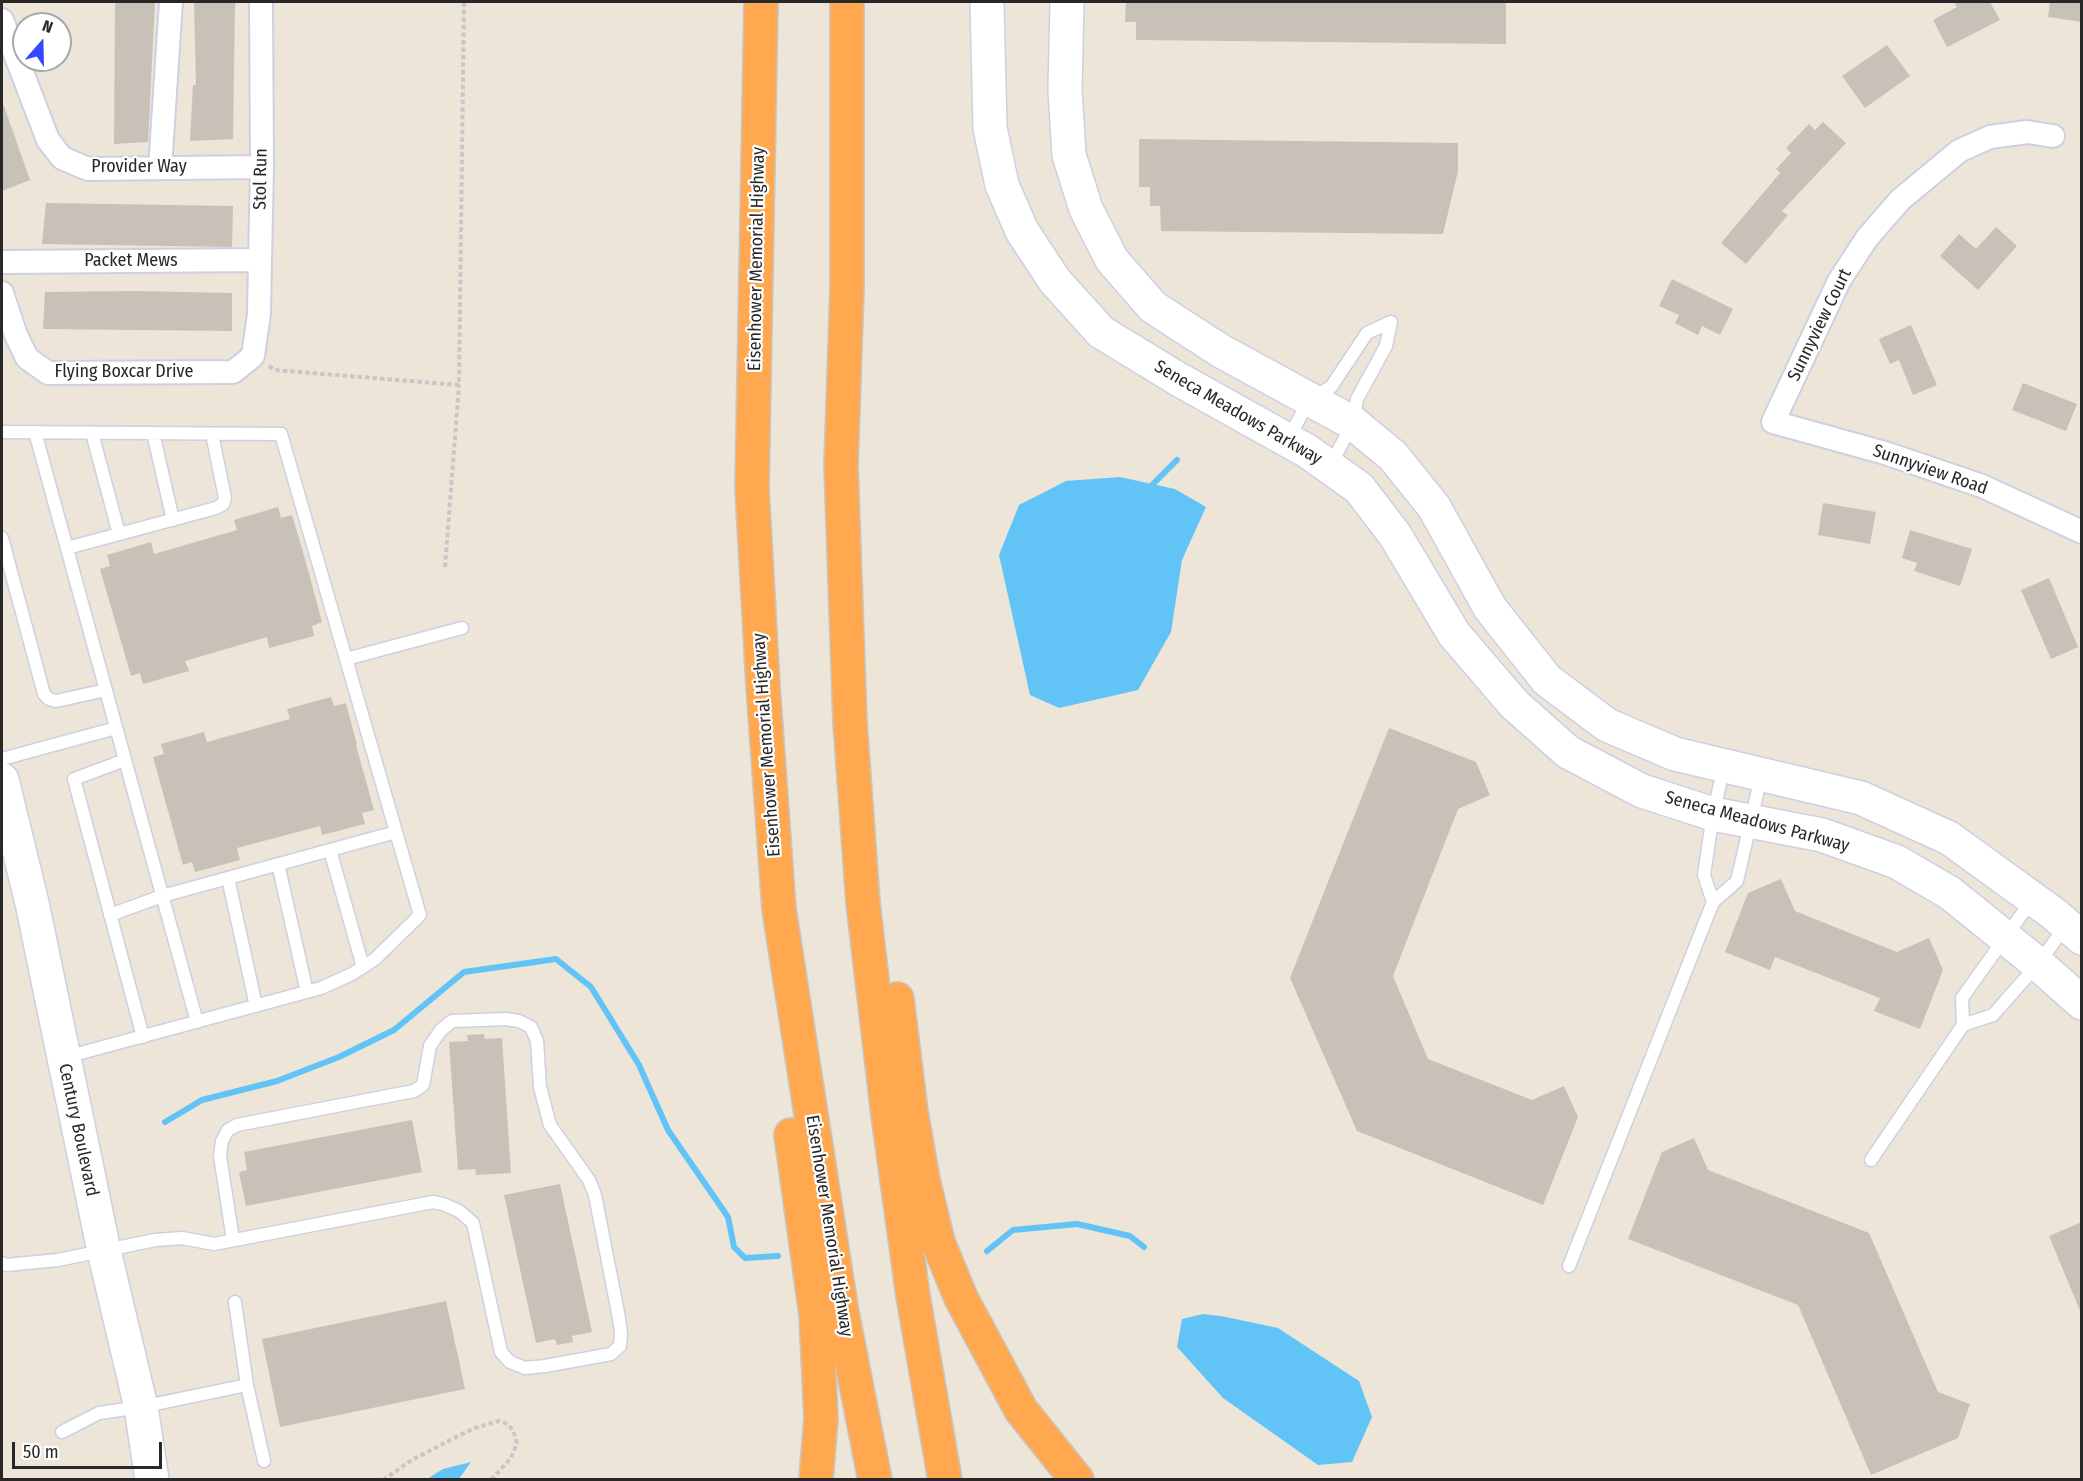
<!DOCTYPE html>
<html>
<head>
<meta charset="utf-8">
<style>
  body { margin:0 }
  #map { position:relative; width:2083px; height:1481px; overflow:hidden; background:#ece5d8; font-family:"Fira Sans Condensed",sans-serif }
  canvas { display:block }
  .frame { position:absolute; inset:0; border:3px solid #282828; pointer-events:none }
  .north { position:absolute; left:12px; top:12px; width:60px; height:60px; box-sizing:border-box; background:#fff; border:2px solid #a9a9a9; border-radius:50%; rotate:20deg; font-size:16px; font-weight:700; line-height:24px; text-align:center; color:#282828 }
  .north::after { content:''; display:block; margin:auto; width:21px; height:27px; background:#3249ff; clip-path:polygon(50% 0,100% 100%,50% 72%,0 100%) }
  .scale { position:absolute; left:12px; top:1442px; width:150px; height:27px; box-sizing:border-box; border:3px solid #282828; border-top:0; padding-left:8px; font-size:18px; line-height:21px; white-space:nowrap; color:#282828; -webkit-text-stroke:4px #fff; paint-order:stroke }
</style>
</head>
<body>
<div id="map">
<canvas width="2083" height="1481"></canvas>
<div class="frame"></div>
<div class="north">N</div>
<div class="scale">50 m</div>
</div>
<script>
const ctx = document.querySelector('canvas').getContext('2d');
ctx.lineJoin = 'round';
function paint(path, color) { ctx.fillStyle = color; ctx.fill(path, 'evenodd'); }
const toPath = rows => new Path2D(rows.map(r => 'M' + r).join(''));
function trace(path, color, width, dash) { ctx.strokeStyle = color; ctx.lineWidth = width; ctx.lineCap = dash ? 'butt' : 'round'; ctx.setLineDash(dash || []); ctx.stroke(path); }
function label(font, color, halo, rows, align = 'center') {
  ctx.font = font + ' "Fira Sans Condensed",sans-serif'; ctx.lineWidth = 4.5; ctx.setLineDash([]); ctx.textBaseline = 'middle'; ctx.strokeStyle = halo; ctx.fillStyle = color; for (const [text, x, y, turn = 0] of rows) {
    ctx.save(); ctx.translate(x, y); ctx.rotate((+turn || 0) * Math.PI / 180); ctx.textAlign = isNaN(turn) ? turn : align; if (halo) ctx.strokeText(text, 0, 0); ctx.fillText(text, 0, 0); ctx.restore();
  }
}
paint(toPath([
  [1120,477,1175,489,1206,507,1182,560,1171,632,1138,690,1059,708,1030,695,999,555,1019,505,1066,481],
  [1203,1314,1221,1316,1278,1328,1359,1381,1372,1417,1352,1462,1318,1465,1223,1398,1177,1347,1182,1319],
  [471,1462,459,1479,427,1479,443,1469]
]), '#62c4f6');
trace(toPath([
  [1153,484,1177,460],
  [165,1122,202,1100,277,1081,339,1057,394,1030,464,972,556,959,591,987,639,1065,668,1130,728,1217,734,1247,745,1258,778,1256],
  [987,1251,1013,1230,1077,1224,1130,1236,1144,1247]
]), '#62c4f6', 6);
paint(toPath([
  [115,2,155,2,148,142,114,144],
  [194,2,235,2,233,139,190,141,193,85,196,85],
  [1126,2,1506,2,1506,44,1136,40,1136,22,1125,22],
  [1954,2,1990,2,2000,20,1947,47,1933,20,1957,7],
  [2050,2,2082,2,2082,22,2048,17],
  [1887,45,1910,76,1865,108,1842,76],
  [2,106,4,106,30,180,2,191],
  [1823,122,1846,143,1782,211,1788,215,1746,264,1721,243,1780,173,1776,169,1791,153,1786,148,1809,124,1815,130],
  [1139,139,1458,143,1458,171,1443,234,1161,231,1160,206,1150,206,1150,187,1139,187],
  [46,203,233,206,232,247,42,244],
  [1996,227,2017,246,1978,290,1940,256,1959,234,1976,249],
  [1672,279,1733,309,1720,335,1702,326,1698,335,1675,323,1679,315,1659,306],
  [136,291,232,293,232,331,43,329,45,292],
  [1911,325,1937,385,1913,395,1899,360,1890,364,1879,339],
  [2023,383,2077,404,2066,431,2012,410],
  [1823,503,1876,512,1870,544,1818,535],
  [278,507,281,518,292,515,305,559,322,622,312,626,314,636,269,648,267,637,185,661,189,671,143,684,140,673,131,676,100,569,110,566,107,555,151,542,154,554,237,530,234,520],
  [1910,530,1972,549,1960,586,1914,571,1917,563,1902,558],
  [2049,578,2078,647,2051,659,2021,590],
  [331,697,334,706,346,703,357,745,356,745,374,810,362,813,365,824,322,835,320,826,237,848,240,860,195,872,192,862,183,865,153,757,164,754,161,744,204,732,207,742,290,719,287,709],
  [1389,728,1476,762,1490,795,1458,809,1393,976,1428,1059,1532,1100,1564,1086,1578,1117,1543,1205,1357,1131,1290,978],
  [1781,879,1795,911,1897,952,1929,938,1943,970,1920,1029,1874,1011,1880,998,1775,957,1770,970,1725,952,1748,893],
  [484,1034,485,1039,502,1038,511,1173,476,1175,475,1169,458,1170,449,1042,468,1041,467,1035],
  [412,1120,422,1172,246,1206,239,1172,247,1170,244,1152],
  [1694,1138,1708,1170,1869,1233,1938,1392,1970,1404,1958,1438,1871,1475,1798,1305,1628,1239,1662,1152],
  [560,1184,592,1332,572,1336,573,1342,557,1345,555,1339,536,1343,504,1195],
  [2082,1222,2082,1313,2081,1313,2049,1236],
  [446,1301,465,1389,280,1427,262,1339]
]), '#c7c1b8');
const lane = toPath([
  [2,432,281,434,420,915,375,959,352,974,321,988,66,1057],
  [35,432,197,1022],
  [92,433,119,534],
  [153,433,173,520],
  [1288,439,1310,399,1331,387,1367,333,1391,322],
  [1330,466,1353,423,1357,399,1386,346,1391,322],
  [2,538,44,694,49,699,56,701,106,690],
  [67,548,216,508,223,504,225,498,212,434],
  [346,659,462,628],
  [2,759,116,728],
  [125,760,74,779,143,1037],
  [330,850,363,967],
  [278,864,307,992],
  [228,878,256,1006],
  [1713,902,1704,875,1713,814,1724,767],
  [110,915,162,896,396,832],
  [1963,1025,1993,1015,2038,964,2065,927],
  [1871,1160,1963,1025,1962,998,2032,900],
  [2,1263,6,1265,58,1260,155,1240,182,1238,214,1244,433,1202,443,1204,459,1211,473,1223,501,1352,510,1362,525,1368,545,1366,611,1354,620,1346,621,1333,619,1318,595,1195,589,1180,550,1125,540,1087,537,1041,531,1027,519,1021,506,1019,452,1021,441,1030,430,1046,423,1085,414,1091,237,1125,228,1130,222,1141,220,1156,233,1240],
  [1569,1266,1713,902,1737,881,1761,777],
  [235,1302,247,1385,264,1461],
  [62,1432,99,1413,141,1407,247,1385]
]);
const street = toPath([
  [2,20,48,140,62,158,88,169,262,167],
  [2053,136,2027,132,1990,137,1959,151,1900,200,1867,238,1839,281,1773,422,1885,453,1982,486,2082,532],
  [160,168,171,2],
  [2,262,260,260],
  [2,293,16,335,27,358,48,373,233,372,253,356,259,314,260,260,262,167,261,2]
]);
const secondary = toPath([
  [987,2,990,128,1002,185,1022,231,1055,281,1101,332,1178,379,1307,451,1359,488,1395,535,1454,634,1514,704,1568,752,1642,791,1713,814,1822,835,1897,862,1950,893,2038,964,2082,1003],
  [1067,2,1065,90,1069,155,1086,209,1112,260,1153,307,1221,351,1353,423,1393,456,1434,507,1490,608,1547,680,1607,725,1675,754,1861,798,1949,838,2054,914,2082,938],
  [2,780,32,903,104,1251,141,1407,152,1480]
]);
const highway = toPath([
  [761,2,752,488,763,686,779,909,842,1313,875,1480],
  [847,2,847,288,841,466,850,722,863,903,888,1115,913,1296,945,1480],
  [897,999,911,1112,923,1180,938,1242,961,1298,1021,1410,1077,1480],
  [791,1135,816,1315,821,1418,816,1480]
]);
trace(lane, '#cdd0e2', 15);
trace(street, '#cdd0e2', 26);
trace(secondary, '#cdd0e2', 36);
trace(highway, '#c7c7c7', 36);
trace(toPath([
  [269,366,275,370,459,385,464,2],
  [445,567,459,385],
  [383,1480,412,1460,454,1438,475,1428,499,1421,507,1424,513,1430,517,1443,511,1458,491,1480]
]), '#c7c7c7', 4, [4.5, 3]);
trace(lane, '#fff', 12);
trace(street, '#fff', 22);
trace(secondary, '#fff', 33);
trace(highway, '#ffa850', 33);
label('18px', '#282828', '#fff', [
  ["Provider Way",139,167],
  ["Stol Run",261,179,-89],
  ["Eisenhower Memorial Highway",757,259,-89],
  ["Packet Mews",131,261],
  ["Sunnyview Court",1820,325,-64],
  ["Flying Boxcar Drive",124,372],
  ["Seneca Meadows Parkway",1238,413,30],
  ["Sunnyview Road",1930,470,19],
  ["Eisenhower Memorial Highway",767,745,-94],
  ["Seneca Meadows Parkway",1757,822,15],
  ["Century Boulevard",78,1130,78],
  ["Eisenhower Memorial Highway",829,1226,81]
]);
</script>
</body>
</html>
